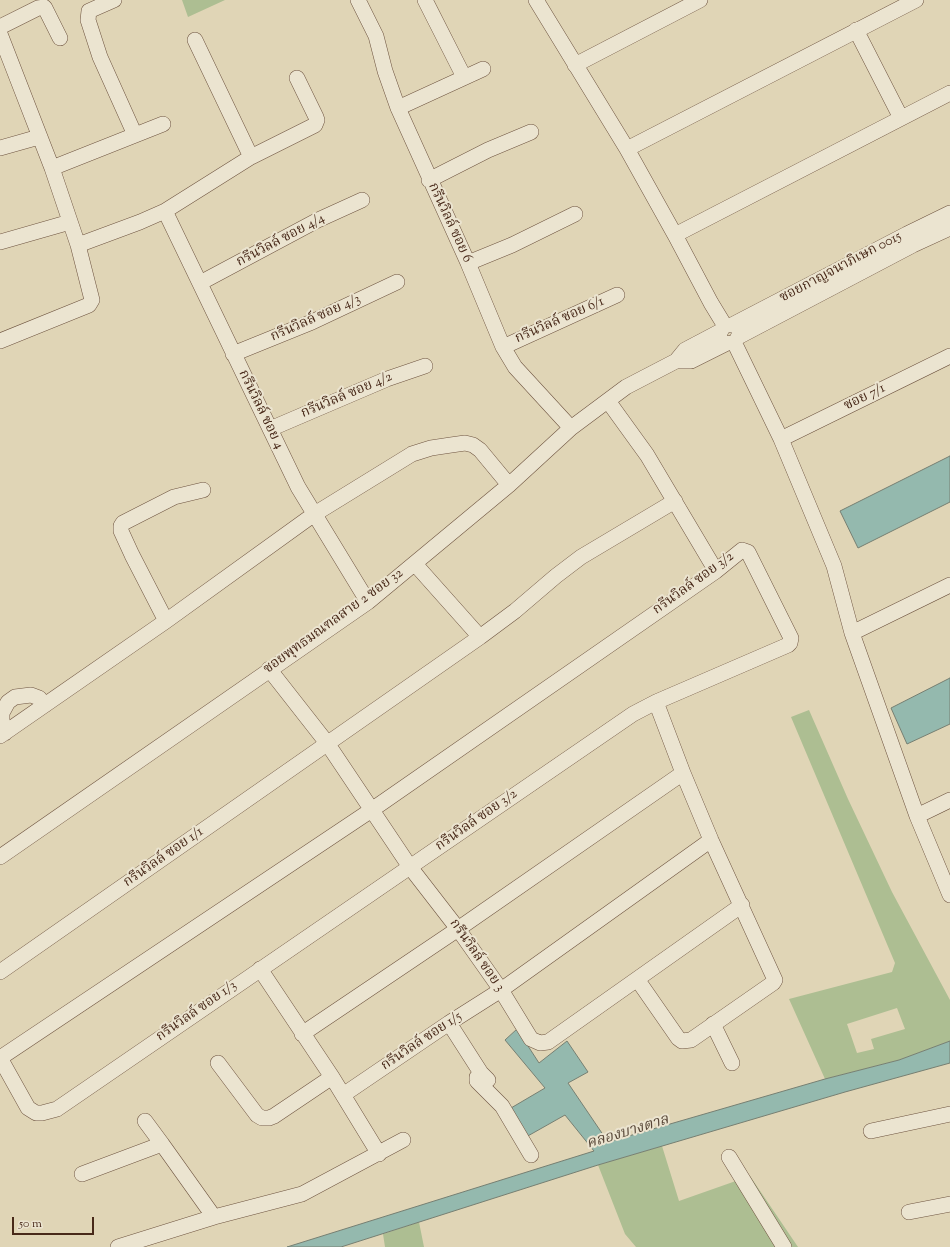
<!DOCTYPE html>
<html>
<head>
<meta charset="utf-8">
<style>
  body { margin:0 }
  #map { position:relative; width:950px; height:1247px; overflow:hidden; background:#e0d5b6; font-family:"Sorts Mill Goudy",serif }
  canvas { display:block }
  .scale { position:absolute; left:12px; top:1217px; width:82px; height:18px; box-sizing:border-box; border:2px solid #482919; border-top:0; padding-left:5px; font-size:12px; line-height:14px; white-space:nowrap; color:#482919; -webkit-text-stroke:3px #ebe4d0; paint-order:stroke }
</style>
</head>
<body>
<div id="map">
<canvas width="950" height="1247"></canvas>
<div class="scale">50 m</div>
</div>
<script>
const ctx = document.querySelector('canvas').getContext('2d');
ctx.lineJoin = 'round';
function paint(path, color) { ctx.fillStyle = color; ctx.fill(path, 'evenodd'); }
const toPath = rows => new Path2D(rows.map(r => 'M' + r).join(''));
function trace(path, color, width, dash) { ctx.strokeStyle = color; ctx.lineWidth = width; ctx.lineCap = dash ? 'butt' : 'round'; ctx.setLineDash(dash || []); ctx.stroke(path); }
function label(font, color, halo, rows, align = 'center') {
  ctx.font = font + ' "Sorts Mill Goudy","Noto Serif Thai",serif'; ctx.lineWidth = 4; ctx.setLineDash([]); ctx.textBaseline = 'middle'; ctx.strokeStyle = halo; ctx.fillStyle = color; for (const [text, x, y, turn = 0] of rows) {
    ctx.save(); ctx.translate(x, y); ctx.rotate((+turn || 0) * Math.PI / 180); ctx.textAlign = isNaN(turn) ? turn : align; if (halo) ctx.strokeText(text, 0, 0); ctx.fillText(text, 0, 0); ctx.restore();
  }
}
paint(toPath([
  [182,0,225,0,188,17],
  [809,710,848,799,892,892,950,1000,950,1041,899,1060,825,1079,789,999,892,972,895,963,791,717],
  [897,1008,905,1029,871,1039,874,1049,857,1053,847,1024],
  [662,1146,679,1201,750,1176,798,1247,636,1247,625,1234,598,1165],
  [419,1222,424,1247,385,1247,383,1234]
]), '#adbe92');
const water = toPath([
  [950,456,950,502,858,548,840,511,950,456],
  [950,678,950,724,907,744,891,708,950,678],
  [517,1029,539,1063,567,1041,588,1072,568,1083,608,1142,825,1079,899,1060,950,1041,950,1063,845,1092,598,1165,341,1247,287,1247,594,1151,565,1115,526,1137,511,1108,545,1088,505,1040,517,1029]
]);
paint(water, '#94b9ae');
trace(water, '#767f72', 1);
const minor = toPath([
  [114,0,89,11,88,20,100,57,135,135],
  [358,0,376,36,385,71,398,108,468,263,503,347,515,367,571,428],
  [425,0,464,77],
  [536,0,627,149,675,235,711,303,725,326],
  [0,27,38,8,44,7,45,8,60,38],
  [856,30,901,118],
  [0,34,52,168,78,245,92,300,89,305,0,341],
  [195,40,251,157],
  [575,65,700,0],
  [398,108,483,69],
  [0,148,39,137],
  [627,149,916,0],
  [52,168,163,124],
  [429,180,488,150,531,132],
  [165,211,298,487,368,602],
  [675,235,950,93],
  [0,242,70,222],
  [78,245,140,222,165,211,251,157,315,125,317,120,316,117,297,78],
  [468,263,512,245,575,214],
  [200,283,318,220,362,200],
  [732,325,907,234,950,213],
  [738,337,913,245,950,228],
  [734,342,781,439,834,566,852,633,917,816,950,895],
  [503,347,617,295],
  [233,354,312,322,397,282],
  [676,361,691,361,727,343],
  [608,401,647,455,716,571],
  [270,429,387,379,425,366],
  [781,439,950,356],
  [742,550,748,552,791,638,790,643,788,645,656,702,633,714,57,1109,42,1113,36,1113,28,1108,0,1058,373,809,716,571,742,550],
  [415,564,480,637],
  [166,621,132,555,121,531,121,526,123,523,174,497,203,490],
  [852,633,950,585],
  [269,669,327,743,410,867,458,929,501,990,531,1039,540,1043,548,1042,742,905],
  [5,733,2,720,2,713,8,702,15,697,31,695,39,698,45,705],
  [0,736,166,621,313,515,412,454,431,448,451,445,465,443,473,445,480,450,509,485],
  [917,816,950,800],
  [0,857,368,602,509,485,571,428,626,387,676,361,685,350,721,331],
  [260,969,332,1077,379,1154],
  [0,972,480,637,515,611,556,576,581,557,675,501],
  [637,979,678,1038,682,1041,691,1040,773,983,775,980,711,840,683,773,656,702],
  [449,1023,481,1073,488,1080],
  [713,1024,732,1063],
  [302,1034,458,929,683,773],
  [218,1063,257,1115,262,1118,269,1118,274,1116,332,1077],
  [481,1073,477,1077,477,1081,502,1106,531,1155],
  [343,1095,449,1023,501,990,711,840],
  [145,1121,162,1144],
  [871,1131,950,1114],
  [729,1157,784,1247],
  [82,1174,162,1144,214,1217],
  [909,1212,950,1204],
  [118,1247,214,1217,302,1194,403,1140]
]);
trace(minor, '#6e5440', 16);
trace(minor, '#ebe4d0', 15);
label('14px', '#482919', '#ebe4d0', [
  ["กรีนวิลล์ ซอย 6",449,223,65],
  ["กรีนวิลล์ ซอย 4/4",281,241,-28],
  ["ซอยกาญจนาภิเษก 0015",841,268,-28],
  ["กรีนวิลล์ ซอย 4/3",316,319,-24],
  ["กรีนวิลล์ ซอย 6/1",560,321,-24],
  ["กรีนวิลล์ ซอย 4/2",347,396,-23],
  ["ซอย 7/1",865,398,-26],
  ["กรีนวิลล์ ซอย 4",260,410,64],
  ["กรีนวิลล์ ซอย 3/2",694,584,-36],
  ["ซอยพุทธมณฑลสาย 2 ซอย 32",334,622,-36],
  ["กรีนวิลล์ ซอย 3/2",477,821,-35],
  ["กรีนวิลล์ ซอย 1/1",164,858,-35],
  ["กรีนวิลล์ ซอย 3",476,956,55],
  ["กรีนวิลล์ ซอย 1/3",197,1012,-35],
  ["กรีนวิลล์ ซอย 1/5",422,1042,-34]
]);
label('italic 15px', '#574637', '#ebe4d0', [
  ["คลองบางตาล",628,1133,-17]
]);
</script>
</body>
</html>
